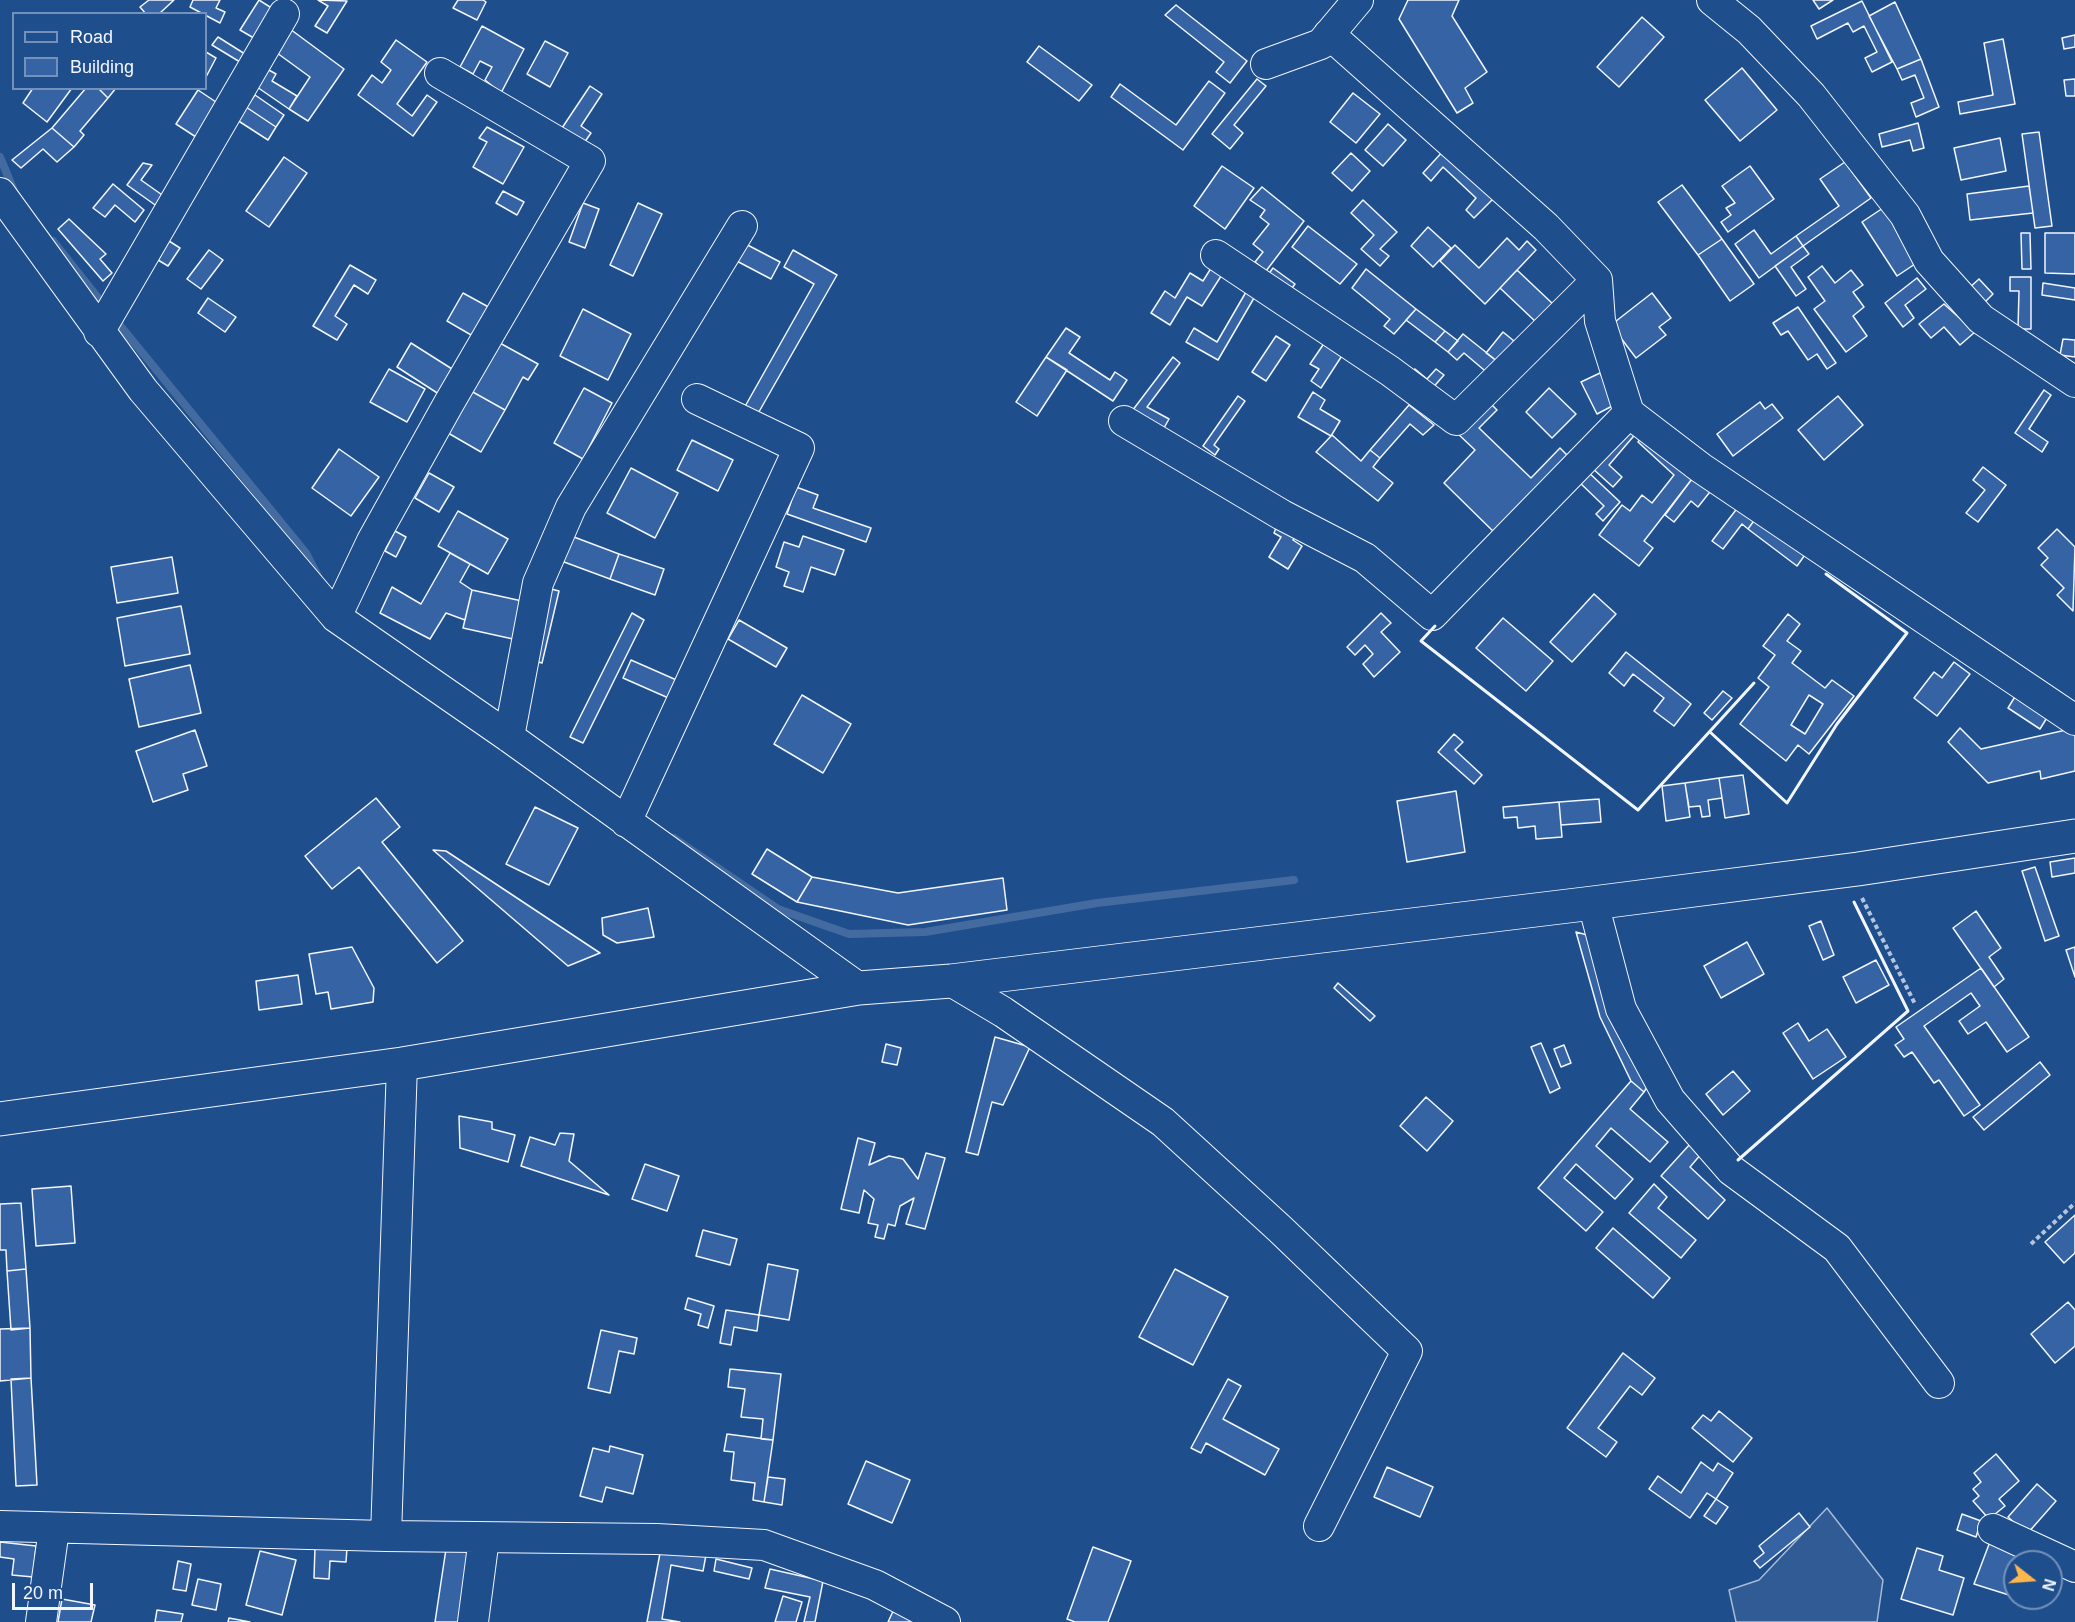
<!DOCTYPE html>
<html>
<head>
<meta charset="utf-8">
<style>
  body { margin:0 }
  #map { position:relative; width:2075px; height:1622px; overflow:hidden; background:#1f4e8c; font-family:Helvetica,sans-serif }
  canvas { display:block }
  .legend { position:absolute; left:12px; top:12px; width:195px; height:78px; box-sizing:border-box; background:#1f4e8c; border:2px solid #7391ba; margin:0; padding:8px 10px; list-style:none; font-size:18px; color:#f2f6ff }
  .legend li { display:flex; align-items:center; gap:12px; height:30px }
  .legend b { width:30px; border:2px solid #7391ba }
  .north { position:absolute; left:2003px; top:1550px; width:60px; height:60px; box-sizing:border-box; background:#1f4e8c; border:2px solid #7391ba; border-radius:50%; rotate:107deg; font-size:16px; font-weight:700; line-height:24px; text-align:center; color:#f2f6ff }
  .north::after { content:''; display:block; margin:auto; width:21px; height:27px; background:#ffb74d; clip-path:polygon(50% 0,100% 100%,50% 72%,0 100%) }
  .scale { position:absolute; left:12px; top:1583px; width:81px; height:27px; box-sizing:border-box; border:3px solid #f2f6ff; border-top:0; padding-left:8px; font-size:18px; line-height:21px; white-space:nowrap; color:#f2f6ff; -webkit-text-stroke:4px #1f4e8c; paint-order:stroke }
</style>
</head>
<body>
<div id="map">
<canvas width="2075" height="1622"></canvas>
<ul class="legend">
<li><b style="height:8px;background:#1f4e8c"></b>Road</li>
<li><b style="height:16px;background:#3563a3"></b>Building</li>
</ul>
<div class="north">N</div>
<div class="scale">20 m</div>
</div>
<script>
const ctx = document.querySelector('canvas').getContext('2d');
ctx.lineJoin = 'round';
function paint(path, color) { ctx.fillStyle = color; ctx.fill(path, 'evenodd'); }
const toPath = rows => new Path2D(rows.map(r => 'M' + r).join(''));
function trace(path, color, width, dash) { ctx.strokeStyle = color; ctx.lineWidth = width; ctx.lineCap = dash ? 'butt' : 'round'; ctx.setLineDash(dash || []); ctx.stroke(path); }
const built = toPath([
  [1827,1508,1883,1580,1877,1622,1736,1622,1729,1590,1759,1580,1827,1508]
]);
paint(built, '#305b95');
trace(built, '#a8bbd7', 1.5);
trace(toPath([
  [0,157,15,193],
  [53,241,106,308],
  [114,318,306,553,318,576],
  [674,838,778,909,849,934,925,932,1097,903,1294,880]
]), '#446ba0', 8);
const building = toPath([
  [149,0,174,0,159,14,146,14,140,7,149,0],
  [193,0,220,0,216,8,225,12,220,23,190,7,193,0],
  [259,0,278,12,259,41,240,30,259,0],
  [318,0,347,1,327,33,315,26,328,6,318,0],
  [458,0,483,0,486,2,477,20,453,8,458,0],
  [1408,0,1459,0,1452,16,1487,72,1465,88,1473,103,1457,113,1399,19,1408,0],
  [1813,0,1833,0,1819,9,1813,0],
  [1862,1,1892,62,1872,72,1865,58,1877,52,1864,26,1853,32,1848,23,1817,39,1811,26,1862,1],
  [1895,2,1921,59,1897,69,1869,16,1895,2],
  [1176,5,1247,61,1230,83,1216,72,1224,62,1165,15,1176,5],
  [1642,17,1664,37,1619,87,1597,67,1642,17],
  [482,26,524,49,501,93,485,80,492,67,480,61,473,74,460,67,482,26],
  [290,29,344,69,308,121,289,109,310,77,277,53,290,29],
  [2075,35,2075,47,2064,49,2062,38,2075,35],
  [218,37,245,54,240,62,212,45,218,37],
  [2003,39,2015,104,1960,114,1958,102,1993,95,1984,43,2003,39],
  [396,40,427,62,397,104,412,116,427,95,437,102,413,136,358,95,372,75,382,83,391,70,381,62,396,40],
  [545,41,568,53,550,87,527,74,545,41],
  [1039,46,1092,85,1079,101,1027,62,1039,46],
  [206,52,216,58,206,77,206,52],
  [1921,59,1939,107,1916,117,1911,103,1924,98,1915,75,1902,80,1897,69,1921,59],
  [1742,68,1777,110,1740,141,1705,100,1742,68],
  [267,69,276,74,272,81,297,96,289,109,257,87,267,69],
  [1257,79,1266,86,1234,125,1243,133,1230,149,1212,134,1257,79],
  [2075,79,2075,96,2066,96,2064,80,2075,79],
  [1209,81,1225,93,1183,150,1111,97,1120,84,1176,125,1209,81],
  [590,86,602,94,581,126,591,133,582,146,560,131,590,86],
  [33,88,72,88,47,122,23,103,33,88],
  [86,88,98,88,108,98,80,131,84,135,74,147,52,128,86,88],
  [98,88,116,88,108,98,98,88],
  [198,90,222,106,199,139,176,124,198,90],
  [1353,93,1380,114,1356,143,1330,122,1353,93],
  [255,95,284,115,276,127,246,107,255,95],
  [246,107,276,127,268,140,237,120,246,107],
  [1918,123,1924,148,1913,151,1910,140,1882,147,1879,134,1918,123],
  [1388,124,1406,140,1383,166,1365,150,1388,124],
  [487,127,524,147,503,184,473,167,487,142,479,138,487,127],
  [52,128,74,147,57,162,43,149,21,168,12,160,52,128],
  [2039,132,2052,226,2035,228,2022,134,2039,132],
  [2000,138,2006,171,1961,180,1954,148,2000,138],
  [1445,149,1496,196,1474,218,1466,210,1476,198,1443,167,1431,181,1423,173,1445,149],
  [1351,153,1370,171,1352,191,1332,173,1351,153],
  [284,157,307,173,269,227,246,211,284,157],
  [1845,162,1871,198,1803,246,1796,236,1839,206,1820,179,1845,162],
  [143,163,152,165,141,180,165,197,158,207,127,185,143,163],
  [1222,166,1254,188,1225,229,1194,206,1222,166],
  [1750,166,1774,199,1728,232,1721,222,1731,215,1726,208,1735,203,1722,186,1750,166],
  [113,184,144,210,135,222,115,205,105,217,93,208,113,184],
  [1682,185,1722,239,1698,255,1658,202,1682,185],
  [2029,186,2033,213,1970,220,1967,194,2029,186],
  [1262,187,1304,221,1266,271,1255,262,1263,252,1253,244,1269,224,1260,217,1265,210,1250,200,1262,187],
  [503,191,524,202,517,215,496,203,503,191],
  [1363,200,1397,232,1380,249,1389,256,1380,266,1361,249,1374,235,1351,213,1363,200],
  [583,203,599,209,585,248,569,242,583,203],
  [638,203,662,214,633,276,610,265,638,203],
  [1883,208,1918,262,1897,276,1862,222,1883,208],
  [69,219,106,254,100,259,112,273,103,281,58,229,69,219],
  [1308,226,1357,264,1340,284,1292,247,1308,226],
  [1428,227,1451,248,1433,267,1411,246,1428,227],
  [1754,230,1771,254,1796,236,1803,246,1759,278,1735,244,1754,230],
  [2021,233,2030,233,2031,269,2022,269,2021,233],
  [2045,233,2075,233,2075,274,2045,273,2045,233],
  [1507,238,1519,250,1527,241,1536,250,1485,304,1440,261,1455,245,1479,268,1507,238],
  [1722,239,1754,284,1730,301,1698,255,1722,239],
  [169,241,180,248,168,266,158,260,169,241],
  [740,241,780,262,771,279,731,258,740,241],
  [1803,246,1809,254,1791,267,1806,289,1796,296,1775,266,1803,246],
  [209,250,223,260,201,289,187,279,209,250],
  [793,250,837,275,756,417,743,410,814,284,784,267,793,250],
  [350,265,376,280,368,294,354,285,335,316,347,324,337,340,313,326,350,265],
  [1213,265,1223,273,1202,306,1187,297,1170,325,1151,313,1165,291,1175,298,1190,273,1203,281,1213,265],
  [1822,266,1835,283,1851,270,1863,285,1853,292,1864,307,1853,316,1867,336,1846,352,1814,309,1825,301,1808,277,1822,266],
  [1273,268,1295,284,1287,295,1265,279,1273,268],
  [1366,269,1416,309,1394,334,1384,326,1390,319,1352,288,1366,269],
  [1517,270,1554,305,1537,323,1500,288,1517,270],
  [2010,277,2031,277,2031,329,2018,329,2019,291,2010,291,2010,277],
  [1917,278,1926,289,1905,305,1914,318,1903,327,1885,303,1917,278],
  [1979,279,1993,294,1983,304,1968,289,1979,279],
  [2043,283,2075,288,2075,300,2042,295,2043,283],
  [1246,292,1254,298,1218,360,1186,342,1194,328,1217,342,1246,292],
  [463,293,494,310,478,339,447,321,463,293],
  [1652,293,1671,318,1659,327,1666,335,1636,358,1611,325,1652,293],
  [208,298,236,317,225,332,198,313,208,298],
  [1944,304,1975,332,1960,345,1944,327,1931,338,1919,324,1944,304],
  [1798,307,1836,363,1827,369,1817,354,1808,360,1788,331,1781,335,1773,323,1798,307],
  [583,309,631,334,608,380,560,356,583,309],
  [1416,309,1445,331,1435,342,1406,320,1416,309],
  [1066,328,1080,337,1069,353,1110,380,1115,372,1127,380,1113,401,1046,357,1066,328],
  [1445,331,1458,341,1448,352,1435,342,1445,331],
  [1503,332,1514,341,1498,362,1486,353,1503,332],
  [1463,334,1502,365,1490,375,1464,353,1457,360,1448,352,1463,334],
  [1276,336,1290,345,1266,381,1252,372,1276,336],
  [1327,339,1345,351,1321,388,1311,381,1319,369,1310,364,1327,339],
  [2063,339,2075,340,2075,357,2060,355,2063,339],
  [498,342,538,364,528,380,523,377,505,410,471,391,498,342],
  [411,343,460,374,445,398,397,367,411,343],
  [1046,357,1067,370,1037,416,1016,402,1046,357],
  [1173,357,1180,363,1147,407,1169,419,1160,435,1129,415,1173,357],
  [389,369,425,389,407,422,370,402,389,369],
  [1415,369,1427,379,1436,369,1444,375,1430,391,1409,376,1415,369],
  [1600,373,1616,404,1597,414,1581,382,1600,373],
  [584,388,612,403,583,459,554,443,584,388],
  [1549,388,1576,414,1552,438,1526,412,1549,388],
  [2044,390,2051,395,2029,429,2048,442,2042,452,2015,433,2044,390],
  [471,391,505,410,481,452,448,433,471,391],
  [1313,392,1325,400,1320,409,1340,421,1331,436,1298,417,1313,392],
  [1238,396,1245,401,1214,445,1219,449,1215,455,1203,446,1238,396],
  [1838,396,1863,425,1824,460,1798,430,1838,396],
  [1487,400,1497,410,1479,428,1531,478,1560,448,1573,461,1499,537,1444,483,1475,450,1456,432,1487,400],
  [1760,402,1765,409,1772,404,1783,418,1733,456,1717,434,1760,402],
  [1409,405,1434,425,1423,435,1410,424,1380,458,1370,450,1409,405],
  [1630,423,1638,431,1609,465,1622,477,1613,487,1591,467,1630,423],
  [1646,431,1695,475,1644,541,1653,548,1639,566,1599,535,1622,505,1630,511,1642,495,1652,503,1674,475,1638,442,1646,431],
  [1332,435,1361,461,1370,450,1380,458,1373,467,1393,483,1378,501,1316,452,1332,435],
  [692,440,733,460,718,491,677,470,692,440],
  [339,449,379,477,351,516,312,488,339,449],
  [1983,467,2006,485,1978,522,1966,513,1985,490,1973,480,1983,467],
  [631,468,678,493,655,538,607,513,631,468],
  [1586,470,1620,502,1603,521,1596,514,1604,506,1577,480,1586,470],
  [429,473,454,487,439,512,415,498,429,473],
  [1695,475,1713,488,1698,507,1691,501,1674,522,1665,515,1695,475],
  [796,487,818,495,813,508,871,528,866,542,787,514,796,487],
  [1742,502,1758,515,1748,529,1742,524,1723,549,1712,541,1742,502],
  [458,511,508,539,488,574,438,546,458,511],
  [1758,515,1807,552,1797,566,1748,529,1758,515],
  [1278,523,1297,534,1293,540,1302,546,1288,569,1269,557,1281,537,1274,533,1278,523],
  [2057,529,2075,547,2073,611,2057,595,2064,588,2041,565,2048,558,2038,548,2057,529],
  [395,531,406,537,396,557,385,551,395,531],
  [566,534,619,554,610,579,556,559,566,534],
  [803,536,844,550,835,575,811,567,803,592,784,586,789,572,776,567,784,542,799,547,803,536],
  [450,553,470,564,460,582,472,590,465,620,446,613,430,639,380,613,392,587,421,604,450,553],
  [619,554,664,569,655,595,610,579,619,554],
  [172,557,178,593,117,603,111,567,172,557],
  [547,588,559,591,542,663,530,660,547,588],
  [472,590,522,601,513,639,463,628,472,590],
  [1594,594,1616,614,1572,662,1550,642,1594,594],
  [181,606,190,654,125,666,117,618,181,606],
  [632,613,644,620,583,743,570,737,632,613],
  [1381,613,1391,623,1381,632,1400,652,1374,677,1363,664,1373,654,1365,645,1355,655,1347,647,1381,613],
  [1788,614,1800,624,1787,641,1801,651,1792,663,1825,688,1832,680,1854,696,1809,754,1798,745,1786,761,1740,724,1769,687,1758,678,1775,655,1763,646,1788,614],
  [1809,695,1823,704,1805,734,1791,725,1809,695],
  [1503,618,1553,661,1526,691,1476,648,1503,618],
  [739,620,787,648,776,667,728,639,739,620],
  [1626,652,1691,704,1674,726,1654,711,1664,698,1633,674,1624,686,1609,673,1626,652],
  [631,660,681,682,673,700,623,678,631,660],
  [1954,662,1970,674,1937,716,1914,698,1934,672,1942,678,1954,662],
  [190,665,201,713,139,727,129,679,190,665],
  [1723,691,1732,698,1712,720,1704,713,1723,691],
  [802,695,851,724,823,773,774,744,802,695],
  [2016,695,2048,716,2040,729,2008,708,2016,695],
  [1960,728,1981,749,2075,728,2075,771,2041,779,2040,771,1988,783,1948,742,1960,728],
  [195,730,207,766,183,774,188,790,153,802,136,751,195,730],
  [1454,734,1463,742,1455,750,1482,775,1474,784,1438,752,1454,734],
  [1743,775,1749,814,1725,818,1719,778,1743,775],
  [1719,778,1722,798,1708,800,1710,816,1702,817,1700,806,1689,807,1685,783,1719,778],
  [1685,783,1690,817,1666,821,1662,786,1685,783],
  [1456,791,1465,852,1407,862,1397,801,1456,791],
  [376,798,400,827,382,842,463,941,437,963,359,867,332,889,305,856,376,798],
  [1599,799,1601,822,1561,825,1559,802,1599,799],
  [1559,802,1562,837,1536,839,1535,826,1518,828,1517,817,1504,818,1503,807,1559,802],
  [535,807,578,828,549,885,506,864,535,807],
  [767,849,812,877,797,902,752,874,767,849],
  [433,850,446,851,600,953,568,966,433,850],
  [2075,858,2075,873,2052,877,2050,862,2075,858],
  [2035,867,2059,936,2045,941,2022,871,2035,867],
  [812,877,898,893,1003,878,1007,910,908,925,797,902,812,877],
  [648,908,654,937,617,943,603,935,602,918,648,908],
  [1976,911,2001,948,1989,957,2004,979,1994,987,1953,928,1976,911],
  [1821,921,1834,955,1823,960,1809,926,1821,921],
  [1576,932,1591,936,1651,1081,1644,1092,1631,1081,1600,1017,1576,932],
  [1747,942,1764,974,1721,998,1704,966,1747,942],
  [352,947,374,988,373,1002,331,1009,328,992,316,994,309,954,352,947],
  [2075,947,2075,977,2066,950,2075,947],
  [1876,960,1889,985,1856,1003,1843,977,1876,960],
  [1981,968,2029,1037,2007,1052,1986,1022,1968,1034,1959,1021,1980,1006,1971,993,1924,1026,1980,1105,1964,1116,1939,1080,1934,1083,1912,1052,1904,1057,1895,1045,1904,1039,1896,1027,1981,968],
  [298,975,302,1004,259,1010,256,981,298,975],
  [1338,983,1375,1016,1370,1021,1334,988,1338,983],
  [1798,1023,1809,1041,1827,1029,1846,1057,1813,1079,1783,1033,1798,1023],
  [995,1037,1030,1047,1003,1105,992,1102,978,1155,966,1152,995,1037],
  [1541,1043,1560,1088,1550,1093,1531,1047,1541,1043],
  [886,1044,901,1048,897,1065,882,1062,886,1044],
  [1564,1045,1571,1063,1561,1067,1554,1049,1564,1045],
  [2040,1062,2050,1075,1984,1130,1973,1117,2040,1062],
  [1733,1071,1750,1091,1723,1115,1706,1094,1733,1071],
  [1631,1081,1644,1092,1630,1109,1668,1142,1650,1162,1611,1128,1596,1146,1633,1179,1615,1199,1576,1164,1564,1178,1603,1212,1586,1231,1538,1188,1631,1081],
  [1426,1097,1453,1121,1427,1151,1400,1126,1426,1097],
  [459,1116,492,1122,492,1129,515,1135,508,1162,460,1148,459,1116],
  [560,1133,574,1134,569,1161,609,1195,521,1166,530,1137,555,1145,560,1133],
  [858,1138,875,1143,869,1165,889,1156,903,1159,918,1179,926,1153,945,1158,925,1229,906,1224,914,1198,900,1206,895,1226,888,1224,884,1239,875,1237,878,1225,868,1223,874,1199,864,1190,859,1213,841,1209,858,1138],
  [1691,1143,1702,1153,1690,1167,1725,1200,1708,1219,1661,1176,1691,1143],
  [645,1164,679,1176,667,1211,632,1199,645,1164],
  [1654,1184,1667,1197,1658,1208,1696,1240,1681,1258,1629,1213,1654,1184],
  [71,1186,75,1243,36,1246,32,1189,71,1186],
  [21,1203,26,1269,7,1271,6,1250,0,1250,0,1204,21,1203],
  [2075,1215,2075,1253,2064,1263,2045,1242,2075,1215],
  [1613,1228,1670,1278,1653,1298,1596,1248,1613,1228],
  [703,1230,737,1239,730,1265,696,1256,703,1230],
  [768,1264,798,1270,789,1320,759,1315,768,1264],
  [26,1269,30,1328,11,1330,7,1271,26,1269],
  [1175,1269,1228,1297,1193,1365,1139,1337,1175,1269],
  [688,1298,714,1306,708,1328,698,1325,701,1314,685,1309,688,1298],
  [2068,1302,2075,1310,2075,1346,2055,1363,2031,1334,2068,1302],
  [726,1310,759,1315,757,1331,734,1327,731,1345,720,1343,726,1310],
  [30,1328,31,1378,0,1381,0,1329,30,1328],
  [601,1330,637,1338,634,1354,619,1351,610,1393,588,1388,601,1330],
  [1623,1353,1655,1378,1642,1395,1630,1386,1598,1428,1617,1442,1606,1457,1567,1428,1623,1353],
  [730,1369,781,1374,773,1440,761,1439,763,1419,741,1417,745,1389,728,1387,730,1369],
  [31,1378,37,1485,16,1486,11,1379,31,1378],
  [1228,1379,1241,1386,1223,1419,1279,1449,1265,1475,1206,1443,1201,1453,1191,1448,1228,1379],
  [1719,1411,1752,1438,1733,1462,1692,1428,1703,1415,1711,1421,1719,1411],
  [727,1434,773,1440,764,1502,753,1500,755,1483,731,1480,734,1452,724,1451,727,1434],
  [610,1446,643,1455,633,1494,606,1487,602,1502,580,1496,593,1448,609,1452,610,1446],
  [1996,1454,2019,1481,1999,1499,2005,1506,1989,1519,1973,1501,1979,1496,1973,1489,1981,1482,1974,1473,1996,1454],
  [866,1461,910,1480,892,1523,848,1504,866,1461],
  [1701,1462,1713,1471,1718,1463,1733,1473,1716,1499,1707,1493,1690,1518,1649,1489,1658,1476,1681,1493,1701,1462],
  [1387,1467,1433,1487,1420,1517,1374,1497,1387,1467],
  [768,1477,785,1479,782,1505,764,1502,768,1477],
  [2037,1484,2056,1501,2027,1534,2008,1517,2037,1484],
  [1716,1499,1728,1507,1716,1524,1704,1516,1716,1499],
  [1799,1513,1810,1527,1760,1568,1754,1561,1764,1553,1759,1546,1799,1513],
  [1962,1514,1981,1521,1976,1537,1957,1530,1962,1514],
  [1991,1539,2036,1562,2015,1562,2015,1581,2009,1595,1974,1584,1991,1539],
  [0,1542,36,1546,33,1577,12,1575,14,1559,0,1557,0,1542],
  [315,1547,347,1548,346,1562,330,1561,329,1579,314,1578,315,1547],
  [1093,1547,1131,1561,1108,1622,1075,1622,1067,1619,1093,1547],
  [661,1548,706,1555,703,1571,671,1565,662,1619,680,1622,647,1622,661,1548],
  [1917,1548,1943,1556,1939,1570,1964,1578,1953,1615,1901,1599,1917,1548],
  [446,1549,474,1553,463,1622,435,1622,446,1549],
  [260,1551,296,1560,282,1615,246,1605,260,1551],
  [716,1559,752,1568,749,1579,714,1571,716,1559],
  [178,1561,191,1564,186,1591,173,1589,178,1561],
  [770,1569,823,1581,815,1622,804,1622,810,1597,765,1588,770,1569],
  [198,1579,221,1584,216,1610,192,1605,198,1579],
  [783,1596,802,1602,796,1622,775,1622,783,1596],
  [62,1599,95,1605,91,1622,58,1622,62,1599],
  [895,1607,924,1622,888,1622,895,1607],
  [157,1610,183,1614,181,1622,155,1622,157,1610],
  [229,1618,250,1622,228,1622,229,1618]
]);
paint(building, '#3563a3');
trace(building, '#f2f6ff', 1.5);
const minor = toPath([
  [1712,0,1749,30,1811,95,1905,215,1929,261,1981,319,2075,382],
  [1329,34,1546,227,1597,280,1600,321,1629,413,1701,468,2075,720],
  [1266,64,1321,44,1358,0],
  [0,193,143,390,336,617,509,737,859,988],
  [1216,255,1390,371,1456,420,1597,280],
  [99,332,284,14],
  [1124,421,1282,515,1365,558,1432,615,1629,413],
  [336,617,372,541,449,403,590,161,440,73],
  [509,737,538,583,571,507,742,226],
  [626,822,799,448,697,399],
  [1593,903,1621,1009,1670,1100,1731,1170,1837,1248,1939,1383],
  [951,981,1003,1012,1163,1122,1280,1229,1407,1351,1319,1526],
  [0,1526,386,1536,657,1539,764,1545,875,1585,945,1622],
  [1993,1529,2075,1567],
  [386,1536,402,1064],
  [41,1622,54,1529],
  [473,1622,484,1538]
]);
const highway = toPath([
  [0,1119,402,1064,859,988,951,981,1593,903,1858,869,2075,836]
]);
trace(minor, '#f2f6ff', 32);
trace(highway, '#f2f6ff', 35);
trace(toPath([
  [1862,898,1915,1004],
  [2031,1244,2075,1203]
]), '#b3c4dc', 4, [4.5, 3]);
trace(minor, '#1f4e8c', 30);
trace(highway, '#1f4e8c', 33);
trace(toPath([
  [1435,626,1421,641,1638,810,1754,683],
  [1710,732,1787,803,1837,724,1907,633,1826,574],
  [1738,1160,1908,1011,1854,902]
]), '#f2f6ff', 3);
</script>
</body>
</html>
